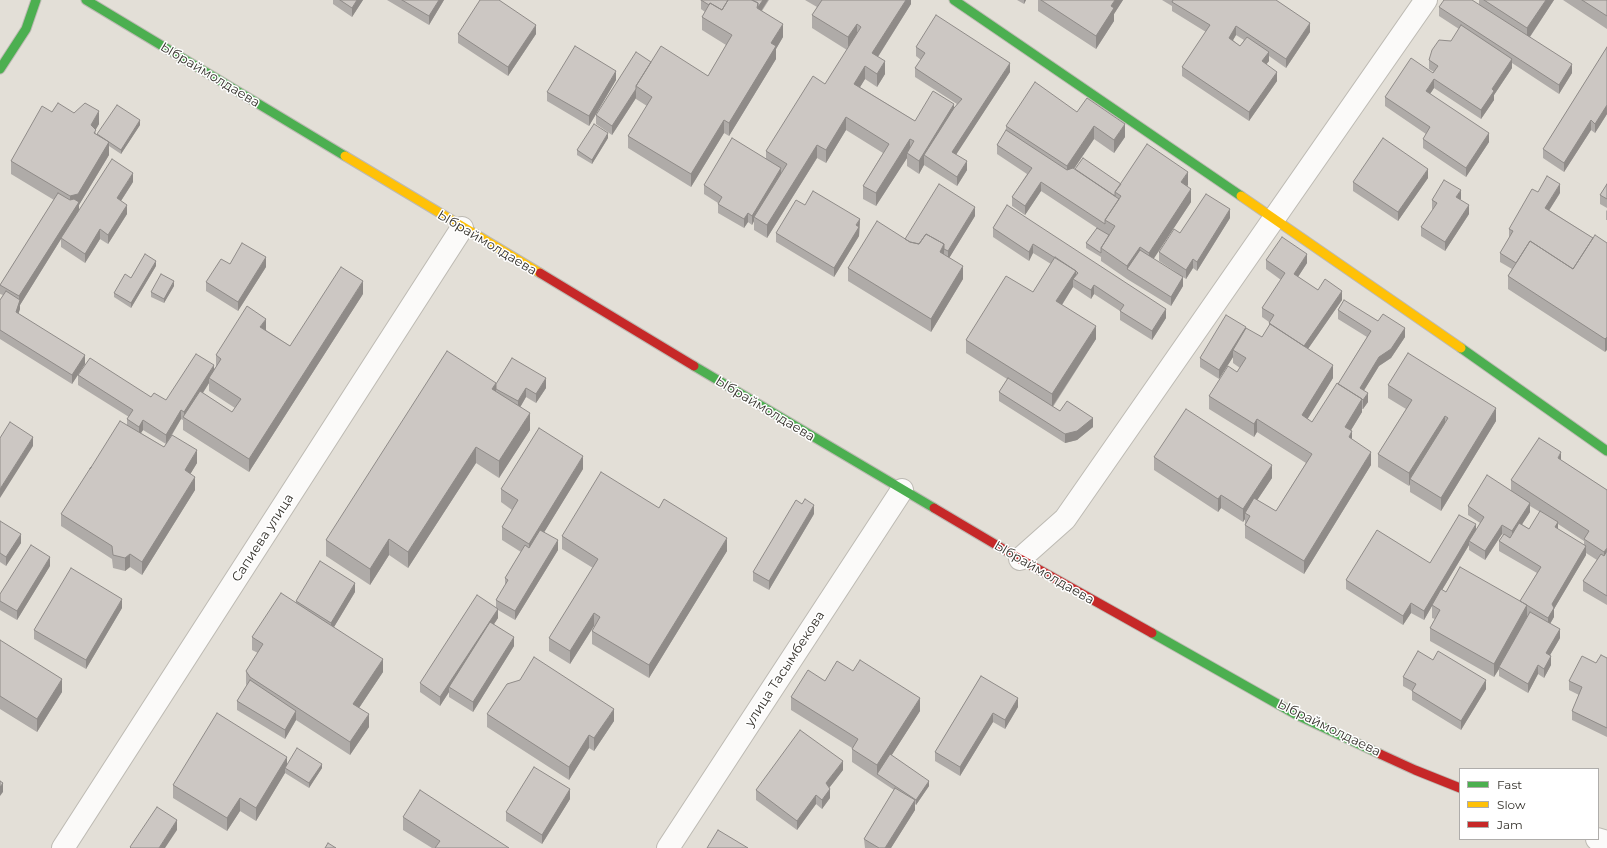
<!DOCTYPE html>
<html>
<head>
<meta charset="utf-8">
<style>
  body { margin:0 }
  #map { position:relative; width:1607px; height:848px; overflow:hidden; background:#e3dfd7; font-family:Montserrat,sans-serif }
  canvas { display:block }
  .legend { position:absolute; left:1459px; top:768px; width:140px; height:72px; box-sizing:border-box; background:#fff; border:1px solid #afadab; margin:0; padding:5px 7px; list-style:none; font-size:12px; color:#36332d }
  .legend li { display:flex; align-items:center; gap:8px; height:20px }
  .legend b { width:20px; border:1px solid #afadab }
</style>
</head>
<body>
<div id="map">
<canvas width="1607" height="848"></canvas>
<ul class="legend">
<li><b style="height:5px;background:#4caf50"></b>Fast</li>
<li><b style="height:5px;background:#ffc107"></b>Slow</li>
<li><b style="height:5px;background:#c62828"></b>Jam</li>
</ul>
</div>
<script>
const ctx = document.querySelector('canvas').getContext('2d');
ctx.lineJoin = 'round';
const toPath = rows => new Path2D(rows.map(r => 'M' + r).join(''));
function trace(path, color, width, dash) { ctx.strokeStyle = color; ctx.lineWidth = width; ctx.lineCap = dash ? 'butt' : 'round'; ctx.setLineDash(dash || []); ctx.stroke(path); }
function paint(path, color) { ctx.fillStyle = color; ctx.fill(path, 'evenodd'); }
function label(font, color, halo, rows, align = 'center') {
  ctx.font = font + ' Montserrat,sans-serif'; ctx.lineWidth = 3; ctx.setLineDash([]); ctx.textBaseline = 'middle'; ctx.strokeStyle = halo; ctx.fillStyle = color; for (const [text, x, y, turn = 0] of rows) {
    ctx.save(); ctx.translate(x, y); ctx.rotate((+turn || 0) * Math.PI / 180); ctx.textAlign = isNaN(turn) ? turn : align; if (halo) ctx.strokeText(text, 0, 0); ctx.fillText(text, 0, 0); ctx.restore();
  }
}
const street = toPath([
  [1020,559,1065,519,1426,0],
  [1597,839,1607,842],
  [63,848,462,228],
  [668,848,902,490]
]);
const fast = toPath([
  [86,0,345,156],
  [954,0,1241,196],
  [0,69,26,29,36,0],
  [1461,348,1607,451],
  [694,366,934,508],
  [1152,633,1297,715,1380,754]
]);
const slow = toPath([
  [345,156,540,273],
  [1241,196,1461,348]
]);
const jam = toPath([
  [540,273,694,366],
  [934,508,1020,559,1152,633],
  [1380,754,1415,770,1460,788]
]);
trace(street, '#bdbab3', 24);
trace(fast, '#bdbab3', 11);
trace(slow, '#bdbab3', 11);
trace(jam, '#bdbab3', 11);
trace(street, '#fbfaf9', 22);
trace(fast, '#4caf50', 9);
trace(slow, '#ffc107', 9);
trace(jam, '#c62828', 9);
paint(toPath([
  [333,0,363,0,352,17,333,4],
  [387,0,444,0,429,25],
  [701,0,769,0,762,11,783,37,776,49,776,59,729,136,724,133,691,187,628,148,628,136,647,106,636,99,636,98,612,135,596,124,596,115,651,62,708,76,726,45,702,30,702,17,705,12,701,9],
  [805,0,911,0,911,4,878,57,885,74,877,87,865,79,860,87,915,121,954,108,957,104,915,77,915,68,921,60,916,56,916,47,1010,72,956,154,967,170,957,186,924,165,919,174,907,166,907,158,876,206,863,199,863,186,883,153,846,130,826,163,817,158,767,238,754,230,754,221,752,225,748,222,744,228,718,213,718,203,704,194,704,185,766,159,766,151,825,84,847,50,812,28,812,15,817,7],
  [1017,0,1026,0,1024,4],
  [1038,0,1123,0,1114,14,1114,21,1096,49,1038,11],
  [1162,0,1228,0,1310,32,1286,68,1269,56,1269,61,1266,64,1277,81,1249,121,1182,76,1182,67,1206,32,1172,11,1172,6],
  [1236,35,1244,40,1240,46,1233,40],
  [1479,0,1554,0,1530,37,1572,73,1559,94,1512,63,1512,68,1494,95,1494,100,1481,119,1434,88,1430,94,1489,142,1466,177,1423,148,1423,139,1426,134,1385,106,1385,97,1434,72,1429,69,1429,60,1451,41,1459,29,1439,16,1439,7,1479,5],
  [1563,0,1607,0,1607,29],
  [458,34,536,34,508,76,458,43],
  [1607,47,1607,114,1595,133,1591,130,1564,172,1543,158,1543,149],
  [616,80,589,126,547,101,547,92],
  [52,112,74,113,99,124,95,130,96,134,97,135,140,125,121,154,109,146,109,155,79,205,79,210,133,182,121,201,127,214,108,244,100,239,85,263,61,247,61,239,20,305,20,309,18,313,85,364,72,384,0,339,0,300,3,295,0,294,0,285,54,200,11,174,11,161],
  [1077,112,1125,137,1114,153,1094,139,1074,169,1121,184,1188,185,1187,186,1191,202,1153,259,1179,274,1159,261,1159,252,1180,233,1230,218,1197,271,1193,268,1186,279,1183,277,1183,286,1171,306,1127,279,1101,261,1101,257,1086,248,1086,243,1097,228,1041,191,1025,215,1012,206,1012,197,1027,174,997,154,997,145,1006,130,1006,126],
  [608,138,592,164,577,155,577,150],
  [1428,178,1398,221,1353,191,1353,182],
  [1607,184,1607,208,1600,204,1600,195],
  [1560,193,1549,210,1593,238,1607,243,1605,352,1508,289,1508,276,1512,269,1500,262,1500,253,1509,238,1509,229],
  [1432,200,1461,200,1469,214,1445,251,1421,236,1421,227,1433,210,1432,209],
  [805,205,860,219,859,236,834,277,776,242,776,233],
  [1007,205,1166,318,1152,340,1120,320,1120,311,1094,294,1091,299,1073,287,1062,305,1096,339,1053,407,1060,411,1093,427,1077,440,1065,443,999,401,999,392,1007,379,966,353,966,340,1033,292,1051,264,1033,253,1029,261,993,237,993,228],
  [1607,210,1607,220,1606,220,1606,211],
  [975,216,949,258,963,279,931,332,848,281,848,268],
  [1266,260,1307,263,1298,277,1318,290,1342,300,1308,349,1333,378,1307,419,1312,422,1338,384,1367,337,1338,319,1338,310,1378,321,1405,337,1391,358,1379,366,1364,390,1368,402,1363,409,1362,409,1362,412,1351,430,1352,440,1371,465,1304,574,1245,538,1245,519,1243,522,1221,508,1218,512,1154,470,1154,457,1272,478,1257,500,1276,511,1306,463,1257,432,1254,437,1209,409,1209,396,1237,372,1240,368,1233,363,1233,357,1219,379,1200,367,1200,358,1246,329,1262,337,1269,326,1269,322,1262,317,1262,308,1281,280,1266,269],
  [156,266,131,308,114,297,114,293],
  [266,267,238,311,206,291,206,282],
  [174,286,164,303,151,297,151,292],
  [363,294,249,472,183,430,183,420,181,419,172,435,197,463,190,474,195,490,142,575,130,567,125,571,113,568,112,559,61,526,61,514,91,469,127,425,127,419,129,417,78,385,78,375,151,397,166,400,214,369,216,367,216,355,266,330,290,346],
  [209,383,209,391,235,408,232,412,203,393],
  [143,430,166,444,164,447,141,433],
  [496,384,546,388,536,403,526,397,520,407,530,430,499,478,476,463,408,568,389,555,370,585,326,556,326,540],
  [1388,385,1496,421,1441,511,1410,492,1410,484,1409,486,1378,467,1378,454,1406,409,1388,398],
  [1561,460,1607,490,1607,605,1583,591,1583,581,1597,560,1586,553,1586,555,1554,609,1554,617,1550,624,1560,638,1550,655,1551,665,1544,678,1538,674,1528,693,1499,676,1499,669,1494,677,1430,641,1430,628,1435,619,1432,618,1432,606,1424,620,1411,613,1403,625,1346,589,1346,580,1430,563,1476,530,1480,523,1468,515,1468,506,1511,490,1511,480],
  [1530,506,1540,512,1529,529,1522,524,1530,512],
  [1558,524,1584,541,1584,545,1558,529],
  [1502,534,1503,535,1499,541,1499,551,1537,573,1520,601,1446,592,1442,590,1469,545,1469,550,1485,560],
  [583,469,544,532,558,550,515,620,498,610,498,618,494,624,514,646,473,712,449,697,449,692,440,706,420,692,420,683,496,608,496,600,505,586,505,578,521,552,502,540,502,527,512,510,501,502,501,489],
  [659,508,727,551,649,678,592,644,592,631,595,626,594,626,570,664,549,651,549,638,593,568,562,549,562,536],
  [814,514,769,590,753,581,753,572],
  [0,521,21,543,6,566,0,562],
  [50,566,17,620,0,610,0,594],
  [355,592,334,627,383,672,359,708,369,727,350,755,296,720,285,739,237,710,237,701,247,686,246,684,246,671,258,653,252,650,252,637,296,602,296,601],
  [122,608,86,669,34,639,34,630],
  [0,640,62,692,37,732,0,709],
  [1607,658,1607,737,1572,720,1572,711,1579,695,1569,690,1569,681,1596,663],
  [981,676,1018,707,1005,729,993,722,960,776,935,761,935,752],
  [1403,677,1486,689,1461,730,1412,700,1412,691,1403,686],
  [825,681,920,711,891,756,929,786,916,805,915,804,915,810,891,848,865,848,864,839,894,790,852,762,852,748,791,710,791,697],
  [487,714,614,721,594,751,589,748,569,780,487,727],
  [287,765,322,768,309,788,285,773,256,821,240,811,227,831,173,798,173,785],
  [843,770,829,788,830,798,822,809,816,804,797,830,756,800,756,790],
  [570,799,542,844,506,821,506,812],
  [403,817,509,848,432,848,403,830]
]), '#afaba8');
paint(toPath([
  [357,0,363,0,352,17,352,8],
  [439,0,444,0,429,25,429,16],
  [763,0,768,0,758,16,757,8,758,3],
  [906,0,911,0,911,4,872,66,872,53],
  [1024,0,1026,0,1024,4],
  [1115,0,1123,0,1114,14,1114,21,1096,49,1096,36,1111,6],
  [1546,0,1554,0,1527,41,1527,28],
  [1310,23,1310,32,1286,68,1286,59],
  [783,24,783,37,776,49,776,59,729,136,729,123,771,43],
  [857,24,857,37,848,50,848,37],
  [536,25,536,34,508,76,508,67],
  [1236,26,1236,35,1229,47,1229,38],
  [1269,52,1269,61,1262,70,1262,61],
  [1512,59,1512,68,1494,95,1494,100,1481,119,1481,110,1492,89],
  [885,61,885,74,877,87,877,74],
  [1010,63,1010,72,952,161,952,152],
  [1572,64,1572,73,1559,94,1559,85],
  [865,66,865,79,854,97,854,84],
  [616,71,616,80,589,126,589,116],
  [1277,72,1277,81,1249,121,1249,112],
  [1434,79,1434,88,1426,100,1426,91],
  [636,89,636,98,612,135,612,126],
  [954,104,954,117,924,155,924,165,919,174,919,161],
  [1607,105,1607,114,1595,133,1595,124],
  [99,111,99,124,91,138,91,125],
  [846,117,846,130,826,163,826,150],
  [140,120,140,125,121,154,121,150],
  [724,120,724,133,691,187,691,174],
  [1591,120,1591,130,1564,172,1564,163],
  [1125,124,1125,137,1114,153,1114,140],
  [1094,126,1094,139,1067,179,1067,166],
  [608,133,608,138,592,164,592,160],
  [1489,133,1489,142,1466,177,1466,168],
  [910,139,910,152,907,153,907,158,876,206,876,193],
  [109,142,109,155,79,205,79,211,61,238,61,239,20,305,20,309,16,321,16,312,19,301,19,296,70,209,70,196],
  [817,145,817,158,767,238,767,225],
  [967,161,967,170,957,186,957,177],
  [781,168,781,177,754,217,754,221,752,225,752,216],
  [1428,169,1428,178,1398,221,1398,212],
  [1188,172,1188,185,1181,195,1181,182],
  [133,173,133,182,117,207,117,198],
  [1041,182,1041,191,1025,215,1025,206],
  [1560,184,1560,193,1545,217,1545,208],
  [1191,189,1191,202,1149,266,1149,253],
  [1461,190,1461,199,1456,206,1456,197],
  [127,205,127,214,108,244,108,235],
  [1469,205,1469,214,1445,251,1445,242],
  [975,207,975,216,948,260,948,251],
  [1230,209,1230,218,1197,271,1197,262],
  [748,213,748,222,744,228,744,219],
  [860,219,859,236,834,277,834,268],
  [100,229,100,239,85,263,85,254],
  [944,244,944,257,940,252],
  [1033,244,1033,253,1029,261,1029,252],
  [1140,247,1140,260,1127,269,1127,266],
  [1307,254,1307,263,1294,283,1294,274],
  [266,257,266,267,238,311,238,302],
  [1193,259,1193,268,1186,279,1186,270],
  [156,261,156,266,131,308,131,303],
  [963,266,963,279,931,332,931,319],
  [1076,271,1076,280,1073,279,1073,287,1056,314,1056,301],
  [1183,277,1183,286,1171,306,1171,297],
  [174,281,174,286,164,303,164,299],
  [363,281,363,294,249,472,249,459],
  [1094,285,1094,294,1091,299,1091,290],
  [1342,291,1342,300,1303,356,1303,347],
  [1166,309,1166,318,1152,340,1152,331],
  [266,319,266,332,260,327],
  [1096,326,1096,339,1052,407,1052,394],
  [1246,327,1246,336,1233,350,1233,357,1219,379,1219,370],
  [1405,328,1405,337,1391,358,1379,366,1360,397,1360,388,1379,357],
  [1607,337,1607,350,1605,352,1605,339],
  [85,355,85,364,72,384,72,375],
  [214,365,214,374,209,378,209,383,186,419,184,418,184,412],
  [1333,365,1333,378,1302,428,1302,415],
  [546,378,546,388,536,403,536,394],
  [496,383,496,399,492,389],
  [526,388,526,397,518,411,518,401],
  [1368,393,1368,402,1363,409,1363,400],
  [1362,399,1362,412,1345,440,1345,427],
  [1496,408,1496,421,1441,511,1441,498],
  [181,410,181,419,166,444,166,435],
  [530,413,530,430,499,478,499,461],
  [1445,416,1445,428,1410,479,1410,484,1409,486,1409,473],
  [1093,418,1093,427,1077,440,1065,443,1065,434],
  [1257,419,1257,432,1254,437,1254,424],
  [143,420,143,430,139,436,139,427],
  [1352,431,1352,444,1349,437],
  [33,437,33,446,0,498,0,489],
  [476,447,476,463,408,568,408,552],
  [197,450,197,463,185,483,185,470],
  [1371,452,1371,465,1304,574,1304,561],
  [1561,452,1561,465,1558,458],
  [583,456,583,469,529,557,529,544],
  [1272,465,1272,478,1248,514,1245,513,1245,519,1243,522,1243,509],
  [195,477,195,490,142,575,142,562],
  [1221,495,1221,508,1218,512,1218,499],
  [1530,503,1530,512,1512,540,1512,531],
  [814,505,814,514,769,590,769,581],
  [1558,522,1558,531,1555,527],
  [1476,524,1476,533,1469,541,1469,545,1433,605,1432,605,1432,606,1424,620,1424,611],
  [1502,525,1502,534,1485,560,1485,551],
  [21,534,21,543,6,566,6,557],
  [727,538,727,551,649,678,649,665],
  [389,539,389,555,370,585,370,569],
  [558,540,558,550,515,620,515,611],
  [1586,546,1586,555,1554,609,1554,617,1548,627,1548,618,1552,604],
  [1607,548,1607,560,1604,565,1604,552],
  [130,554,130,567,125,571,125,558],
  [50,557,50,566,17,620,17,611],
  [355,583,355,592,331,632,331,623],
  [122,599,122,608,86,669,86,660],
  [1411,603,1411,613,1403,625,1403,616],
  [1527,605,1527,618,1499,667,1499,669,1494,677,1494,664],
  [498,609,498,618,451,689,449,687,449,692,440,706,440,697],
  [594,613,594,626,570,664,570,651],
  [1560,629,1560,638,1546,662,1546,653],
  [514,637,514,646,473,712,473,702],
  [1551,656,1551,665,1544,678,1544,669],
  [383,659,383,672,353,717,353,704],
  [1538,665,1538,674,1528,693,1528,684],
  [62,679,62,692,37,732,37,719],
  [1486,680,1486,689,1461,730,1461,721],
  [920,698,920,711,879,775,877,774,877,765],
  [1018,698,1018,707,1005,729,1005,720],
  [614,709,614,721,594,751,594,738],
  [296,711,296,720,285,739,285,730],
  [993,713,993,722,960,776,960,767],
  [369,714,369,727,350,755,350,742],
  [589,735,589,748,569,780,569,767],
  [287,757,287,769,285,768,285,773,256,821,256,808],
  [843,761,843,770,826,792,826,783],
  [322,764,322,768,309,788,309,783],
  [929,781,929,786,916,805,916,800],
  [3,783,3,792,0,796,0,787],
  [570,789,570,799,542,844,542,835],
  [830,789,830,798,822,809,822,800],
  [816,795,816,804,797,830,797,821],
  [240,798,240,811,227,831,227,818],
  [915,800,915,810,891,848,885,848],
  [177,820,177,830,165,848,159,848]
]), '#8f8b88');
const building = toPath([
  [340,0,357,0,352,8,340,0],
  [402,0,439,0,429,16,402,0],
  [480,0,499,0,536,25,508,67,458,34,480,0],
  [701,0,728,0,722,10,710,3,709,5,701,0],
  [728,0,752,0,758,3,757,8,783,24,771,43,776,46,729,123,724,120,691,174,628,136,652,97,636,86,661,46,708,76,732,35,702,17,710,3,722,10,728,0],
  [752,0,763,0,758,7,758,3,752,0],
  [822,0,906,0,872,53,885,61,877,74,865,66,854,84,915,121,933,91,954,104,919,161,907,153,914,141,910,139,876,193,863,186,889,144,846,117,826,150,817,145,767,225,754,217,787,164,766,151,813,76,825,84,861,27,857,24,848,37,812,15,822,0],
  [1041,0,1115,0,1111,6,1114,8,1096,36,1041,0],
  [1173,0,1276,0,1310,23,1286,59,1236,26,1229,38,1240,46,1247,37,1269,52,1262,61,1277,72,1249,112,1182,67,1210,25,1172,2,1173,0],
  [1444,0,1472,0,1572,64,1559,85,1439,7,1444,0],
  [1484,0,1546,0,1527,28,1484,0],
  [1582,0,1607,0,1607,16,1582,0],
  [936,15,1010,63,952,152,967,161,957,177,924,155,954,108,962,99,915,68,925,53,916,47,936,15],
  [1461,25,1512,59,1492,89,1494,91,1481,110,1434,79,1426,91,1489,133,1466,168,1423,139,1430,127,1385,97,1411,58,1433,73,1438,66,1429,60,1432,50,1439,40,1451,41,1461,25],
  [575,46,616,71,589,116,547,92,575,46],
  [1607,47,1607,105,1595,124,1591,120,1564,163,1543,149,1607,47],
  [636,52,651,62,636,86,636,89,612,126,596,115,636,52],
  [1035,82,1077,112,1087,98,1125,124,1114,140,1094,126,1067,166,1006,126,1035,82],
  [58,103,74,113,85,103,99,111,91,125,96,130,94,133,109,142,78,194,70,196,11,161,42,106,52,112,58,103],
  [117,105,140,120,121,150,97,134,117,105],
  [594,124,608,133,592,160,577,150,594,124],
  [1006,130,1067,170,1073,168,1119,199,1105,220,1105,224,1041,182,1025,206,1012,197,1032,168,997,145,1006,130],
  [732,138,781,168,752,216,748,213,744,219,718,204,722,197,704,185,732,138],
  [1383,138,1428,169,1398,212,1353,182,1383,138],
  [1147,144,1188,172,1181,182,1191,189,1149,253,1140,247,1127,266,1101,248,1115,226,1105,220,1121,196,1115,192,1147,144],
  [1083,158,1121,184,1115,192,1115,196,1075,169,1083,158],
  [112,159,133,173,117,198,127,205,108,235,100,229,85,254,61,238,112,159],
  [1547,176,1560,184,1545,208,1593,238,1573,269,1530,241,1516,263,1500,253,1513,231,1509,229,1532,189,1538,192,1547,176],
  [1444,180,1461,190,1456,197,1469,205,1445,242,1421,227,1437,203,1432,200,1444,180],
  [939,184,975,207,948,251,944,249,944,244,926,234,919,244,910,242,905,239,939,184],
  [1607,184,1607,199,1600,195,1607,184],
  [813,191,860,219,856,225,859,227,834,268,776,233,796,200,805,205,813,191],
  [58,193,70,200,74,199,79,202,19,296,0,285,58,193],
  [1206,194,1230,209,1197,262,1193,259,1186,270,1159,252,1174,229,1180,233,1206,194],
  [1007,205,1166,309,1152,331,1120,311,1124,305,1094,285,1091,290,1073,279,1078,273,1076,271,1033,244,1029,252,993,228,1007,205],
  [877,221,910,242,919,244,926,234,944,244,940,252,963,266,931,319,848,268,877,221],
  [1097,228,1109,235,1101,248,1101,253,1086,243,1097,228],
  [1595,235,1607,243,1607,337,1605,339,1508,276,1530,241,1573,269,1595,235],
  [1282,237,1307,254,1294,274,1318,290,1325,279,1342,291,1304,346,1269,323,1274,315,1262,308,1285,273,1266,260,1282,237],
  [242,243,266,257,238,302,206,282,221,259,230,264,242,243],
  [1140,250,1183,277,1171,297,1127,269,1140,250],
  [145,254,156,261,131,303,114,293,125,274,131,278,145,254],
  [1055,257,1076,271,1056,301,1096,326,1052,394,966,340,1006,276,1033,292,1055,257],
  [341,267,363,281,249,459,183,417,200,391,232,412,241,399,209,378,221,359,216,355,247,306,266,319,260,327,290,346,341,267],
  [161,274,174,281,164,299,151,292,161,274],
  [6,291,20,300,16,312,85,355,72,375,0,330,0,300,6,291],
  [1344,300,1378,321,1383,314,1405,328,1391,349,1379,357,1360,388,1368,393,1363,400,1362,399,1338,384,1371,331,1338,310,1344,300],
  [1226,315,1246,327,1219,370,1200,358,1226,315],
  [1270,324,1333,365,1302,415,1312,422,1337,383,1362,399,1345,427,1352,431,1349,437,1371,452,1304,561,1245,525,1250,516,1245,513,1254,498,1276,511,1312,454,1257,419,1254,424,1209,396,1228,366,1237,372,1246,358,1233,350,1246,328,1262,337,1270,324],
  [447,351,496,383,492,389,530,413,499,461,476,447,408,552,389,539,370,569,326,540,447,351],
  [1408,353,1496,408,1441,498,1410,479,1448,418,1445,416,1409,473,1378,454,1412,400,1388,385,1408,353],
  [196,354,214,365,184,412,181,410,166,435,143,420,139,427,127,419,133,410,78,375,90,358,151,397,154,393,166,400,196,354],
  [512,358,546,378,536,394,526,388,518,401,496,389,496,384,512,358],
  [1008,378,1060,411,1067,401,1093,418,1077,431,1065,434,999,392,1008,378],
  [1186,409,1272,465,1243,509,1221,495,1218,499,1154,457,1186,409],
  [120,421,164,447,172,435,197,450,185,470,195,477,142,562,130,554,125,558,113,555,112,546,61,514,91,467,90,469,120,421],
  [10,422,33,437,0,489,0,438,10,422],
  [539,428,583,456,529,544,502,527,518,500,501,489,539,428],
  [1539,438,1561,452,1558,458,1607,490,1607,548,1604,552,1584,539,1589,531,1511,480,1539,438],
  [601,472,659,508,664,499,727,538,649,665,592,631,600,617,594,613,570,651,549,638,598,559,562,536,601,472],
  [1487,475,1530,503,1512,531,1502,525,1485,551,1469,541,1484,517,1468,506,1487,475],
  [805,499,814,505,769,581,753,572,796,500,802,504,805,499],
  [1540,511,1558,522,1555,527,1586,546,1552,604,1554,608,1548,618,1520,601,1541,567,1499,541,1504,534,1510,538,1519,523,1529,529,1540,511],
  [1459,515,1476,524,1424,611,1411,603,1403,616,1346,580,1377,530,1430,563,1459,515],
  [0,521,21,534,6,557,0,553,0,521],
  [540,530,558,540,515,611,496,600,508,580,505,578,525,545,529,548,540,530],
  [31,545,50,557,17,611,0,601,0,594,31,545],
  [1607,551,1607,596,1583,581,1601,554,1604,556,1607,551],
  [320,561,355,583,331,623,296,601,320,561],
  [1460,567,1527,605,1494,664,1430,628,1440,610,1432,605,1441,589,1446,592,1460,567],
  [71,568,122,599,86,660,34,630,71,568],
  [281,593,383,659,353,704,369,714,350,742,250,677,246,671,263,644,252,637,281,593],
  [477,595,498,609,440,697,420,683,477,595],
  [1530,612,1560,629,1546,653,1551,656,1544,669,1538,665,1528,684,1499,667,1530,612],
  [490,622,514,637,473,702,449,687,490,622],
  [0,640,62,679,37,719,0,696,0,640],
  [1418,651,1433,660,1438,651,1486,680,1461,721,1412,691,1416,684,1403,677,1418,651],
  [1601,655,1607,658,1607,728,1572,711,1582,687,1569,681,1582,656,1596,663,1601,655],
  [534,657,614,709,594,738,589,735,569,767,487,714,507,684,520,680,534,657],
  [860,660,920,698,877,765,852,749,858,739,791,697,808,670,825,681,837,661,853,671,860,660],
  [981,676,1018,698,1005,720,993,713,960,767,935,752,981,676],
  [250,680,296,711,285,730,237,701,250,680],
  [217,713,287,757,256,808,240,798,227,818,173,785,217,713],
  [800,730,843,761,826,783,830,789,822,800,816,795,797,821,756,790,800,730],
  [297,748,322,764,309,783,285,768,297,748],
  [890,754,929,781,916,800,877,774,890,754],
  [534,767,570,789,542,835,506,812,534,767],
  [0,781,3,783,0,787,0,781],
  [895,788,915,800,885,848,879,848,864,839,895,788],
  [420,790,509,848,435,848,440,841,403,817,420,790],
  [157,807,177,820,159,848,131,848,130,847,157,807],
  [718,830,748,848,707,848,718,830],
  [328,843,336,848,325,848,328,843]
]);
paint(building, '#ccc7c3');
trace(building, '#8f8b88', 1);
label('13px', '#36332d', '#fff', [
  ["Ыбраймолдаева",210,75,31],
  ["Ыбраймолдаева",487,243,31],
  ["Ыбраймолдаева",765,409,31],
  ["Сапиева улица",263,538,-57],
  ["Ыбраймолдаева",1044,573,30],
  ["улица Тасымбекова",785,669,-57],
  ["Ыбраймолдаева",1329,728,26]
]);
</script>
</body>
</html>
